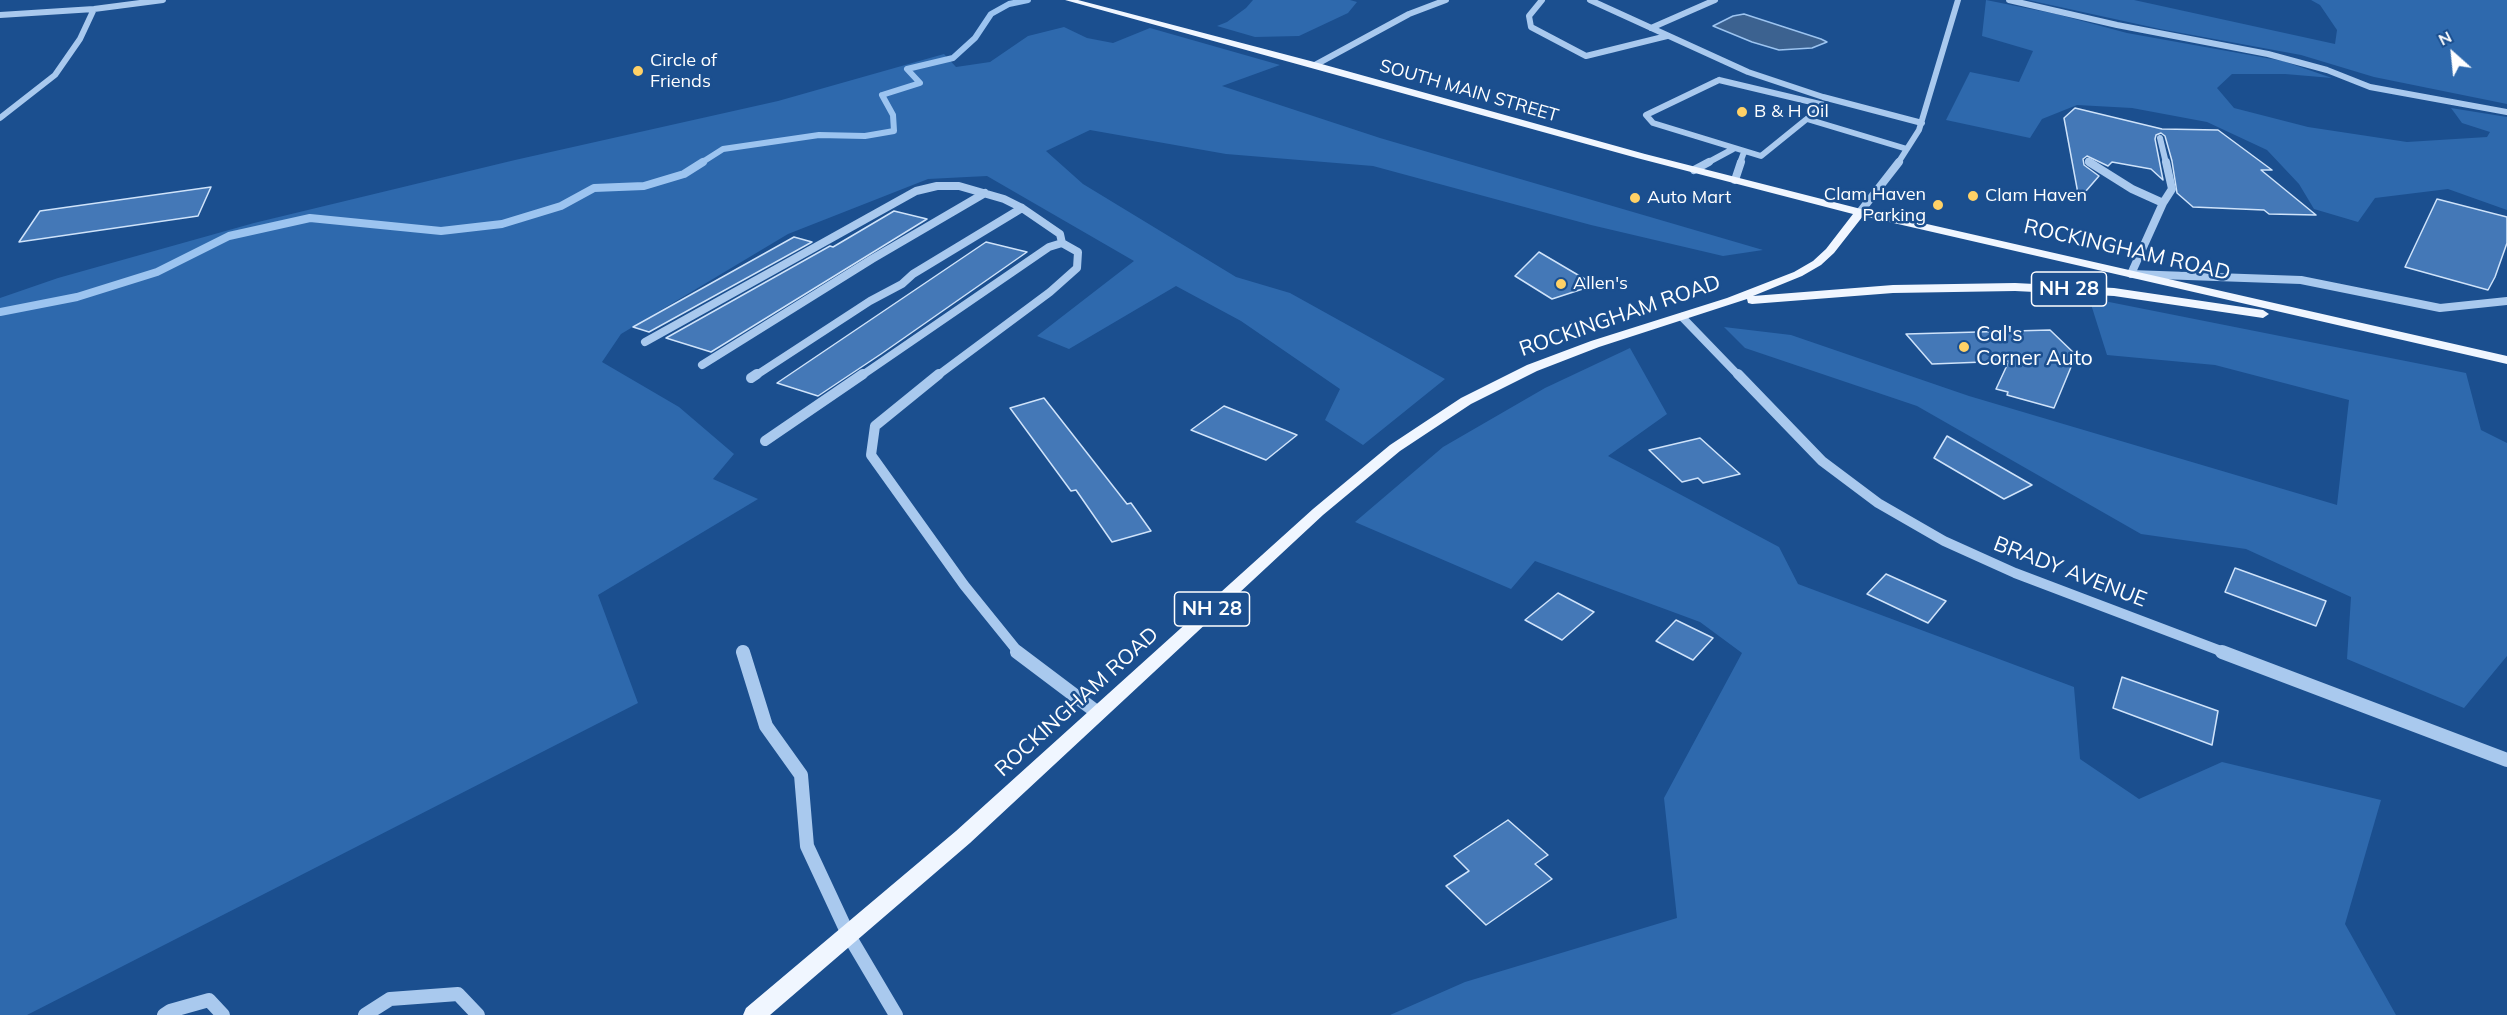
<!DOCTYPE html>
<html>
<head>
<meta charset="utf-8">
<style>
  body { margin:0 }
  #map { position:relative; width:2507px; height:1015px; overflow:hidden; background:#1b4f8f; font-family:Mulish,sans-serif }
  canvas { display:block }
  .north { position:absolute; left:2423px; top:24px; width:60px; height:60px; -webkit-text-stroke:4px #1b4f8f; paint-order:stroke; rotate:333deg; font-size:16px; font-weight:700; line-height:24px; text-align:center; color:#fff }
  .north::after { content:''; display:block; margin:auto; width:21px; height:27px; background:#fff; clip-path:polygon(50% 0,100% 100%,50% 72%,0 100%) }
</style>
</head>
<body>
<div id="map">
<canvas width="2507" height="1015"></canvas>
<div class="north">N</div>
</div>
<script>
const ctx = document.querySelector('canvas').getContext('2d');
ctx.lineJoin = 'round';
function paint(path, color) { ctx.fillStyle = color; ctx.fill(path, 'evenodd'); }
const toPath = rows => new Path2D(rows.map(r => 'M' + r).join(''));
function trace(path, color, width, dash) { ctx.strokeStyle = color; ctx.lineWidth = width; ctx.lineCap = dash ? 'butt' : 'round'; ctx.setLineDash(dash || []); ctx.stroke(path); }
function label(font, color, halo, rows, align = 'center') {
  ctx.font = font + ' Mulish,sans-serif'; ctx.lineWidth = 5; ctx.setLineDash([]); ctx.textBaseline = 'middle'; ctx.strokeStyle = halo; ctx.fillStyle = color; for (const [text, x, y, turn = 0] of rows) {
    ctx.save(); ctx.translate(x, y); ctx.rotate((+turn || 0) * Math.PI / 180); ctx.textAlign = isNaN(turn) ? turn : align; if (halo) ctx.strokeText(text, 0, 0); ctx.fillText(text, 0, 0); ctx.restore();
  }
}
paint(toPath([
  [1253,0,1350,0,1357,2,1348,13,1299,36,1255,37,1217,26,1227,22,1246,8],
  [1986,0,2056,14,2127,33,2283,61,2332,78,2285,74,2232,74,2217,88,2234,108,2308,127,2407,142,2487,137,2490,132,2462,123,2451,108,2507,117,2507,210,2448,189,2375,198,2358,222,2314,209,2299,184,2267,150,2207,122,2132,108,2077,105,2042,119,2030,138,1946,120,1970,72,2019,82,2033,51,1982,36],
  [2028,0,2134,0,2335,44,2337,30,2320,5,2311,0,2507,0,2507,104,2374,77,2301,55,2160,29],
  [1064,27,1087,38,1113,43,1150,28,1280,65,1222,86,1380,138,1763,250,1723,256,1591,225,1373,166,1226,154,1090,130,1046,151,1083,184,1236,277,1290,293,1445,379,1363,445,1325,420,1340,389,1241,321,1176,286,1069,349,1037,336,1134,261,987,176,928,179,788,234,621,334,602,362,679,407,734,454,713,479,758,499,598,595,638,703,27,1015,0,1015,0,298,58,278,254,223,515,160,778,101,944,54,956,67,990,62,1028,36],
  [2089,298,2466,373,2481,430,2507,443,2507,656,2464,708,2347,659,2351,597,2246,549,2141,534,1917,406,1745,348,1724,327,1791,335,1969,396,2337,505,2349,400,2215,365,2107,355],
  [1630,348,1667,414,1608,456,1779,547,1798,584,2074,687,2080,759,2139,799,2222,762,2381,800,2345,924,2396,1015,1390,1015,1465,982,1677,918,1664,798,1742,653,1700,622,1535,561,1511,589,1355,522,1443,447,1545,388]
]), '#2e69ad');
const water = toPath([
  [1744,14,1821,39,1827,42,1812,48,1779,50,1752,42,1713,26,1733,16,1744,14]
]);
paint(water, '#3c6290');
trace(water, '#9cc4f0', 1.5);
trace(toPath([
  [701,163,723,149,819,135,865,136,894,131,893,115,882,95,920,83,907,69,953,58,975,38,991,14,1009,4,1028,0]
]), '#9cc4f0', 6);
trace(toPath([
  [0,312,77,297,157,272,229,236,310,218,441,231,502,224,561,206,594,188,644,186,684,174,703,162]
]), '#9cc4f0', 8);
const building = toPath([
  [2075,108,2162,129,2218,130,2272,170,2261,170,2316,215,2269,214,2264,210,2193,207,2177,193,2172,161,2165,136,2161,133,2156,135,2155,139,2163,180,2151,169,2112,162,2108,166,2087,156,2083,159,2084,165,2099,176,2079,199,2064,118,2075,108],
  [211,187,198,216,19,242,40,211,211,187],
  [2437,199,2507,217,2507,243,2495,277,2488,290,2405,267,2437,199],
  [894,211,927,219,711,352,666,338,830,246,833,247,894,211],
  [794,237,812,242,649,332,633,327,794,237],
  [986,242,1027,252,881,354,818,396,777,383,986,242],
  [1539,252,1595,285,1552,299,1515,276,1539,252],
  [2050,330,2076,355,2054,408,2007,395,2008,392,1996,389,2009,361,1932,364,1906,334,2050,330],
  [1044,398,1127,504,1131,503,1151,531,1112,542,1076,490,1071,491,1010,408,1044,398],
  [1224,406,1297,435,1266,460,1191,430,1224,406],
  [1947,436,2032,485,2004,499,1934,458,1947,436],
  [1700,438,1740,474,1703,483,1698,478,1682,482,1649,450,1700,438],
  [2235,568,2326,601,2316,626,2225,592,2235,568],
  [1886,574,1946,601,1928,623,1867,594,1886,574],
  [1558,593,1594,612,1562,640,1525,620,1558,593],
  [1676,620,1713,638,1693,660,1656,641,1676,620],
  [2122,677,2218,711,2212,745,2113,708,2122,677],
  [1508,820,1548,855,1535,864,1552,879,1486,925,1446,886,1469,871,1454,856,1508,820]
]);
paint(building, '#4478b7');
trace(building, '#cfe3fa', 1.5);
trace(toPath([
  [1542,0,1529,16,1531,27,1586,56,1667,36],
  [1590,0,1748,72,1823,97,1922,123],
  [2009,0,2117,25,2268,54,2327,70,2370,87,2507,112],
  [0,15,94,9,163,0],
  [1651,28,1715,0],
  [1315,65,1409,14,1446,0],
  [1719,80,1824,105,1761,156,1653,123,1646,115,1719,80],
  [0,118,55,75,80,39,94,9],
  [1807,119,1907,149],
  [2160,138,2166,163],
  [2088,161,2092,163],
  [1707,163,1733,149],
  [1740,163,1744,152],
  [1898,163,1919,130,1958,0]
]), '#a9c9ee', 6);
trace(toPath([
  [2089,162,2132,189,2163,203],
  [2166,162,2172,189,2163,203,2131,274,2301,280,2440,308,2507,301],
  [1694,170,1709,162],
  [1735,180,1741,162],
  [1860,212,1899,162],
  [1682,317,1739,376],
  [645,342,916,191,937,186,959,186,1004,199,1022,208,1060,234,1062,243,1078,252,1077,268,1050,292,937,376],
  [702,365,872,259,985,193],
  [755,376,870,301,902,284,913,274,1022,208],
  [861,376,1049,247,1062,243]
]), '#a9c9ee', 8);
trace(toPath([
  [939,374,875,426,871,455,964,585,1019,653],
  [1738,374,1822,461,1878,503,1944,541,2015,573,2226,653],
  [751,378,757,374],
  [765,441,863,374]
]), '#a9c9ee', 10);
trace(toPath([
  [743,652,766,726,801,775,807,846,848,934,896,1015],
  [1017,652,1098,713],
  [2222,652,2507,760],
  [164,1015,170,1011,209,1000,223,1015],
  [365,1015,390,999,458,994,478,1015]
]), '#a9c9ee', 14);
paint(toPath([
  [1065,0,1078,0,1318,63,1645,154,1861,209,2507,356,2507,364,1863,216,1834,253,1821,265,1802,276,1753,296,1893,285,2015,283,2114,288,2263,310,2269,314,2263,318,2114,296,2015,291,1893,293,1752,304,1748,303,1747,299,1599,347,1537,371,1471,404,1400,451,1323,515,970,843,770,1015,743,1015,746,1008,956,831,1313,509,1390,445,1461,398,1527,365,1591,341,1727,298,1794,272,1813,261,1826,249,1853,214,1637,158,1065,0]
]), '#f0f6ff');
for (const [x, y, r, color] of [
  [638,71,6,"#ffd166"],
  [1742,112,6,"#ffd166"],
  [1973,196,6,"#ffd166"],
  [1635,198,6,"#ffd166"],
  [1938,205,6,"#ffd166"],
  [1561,284,6,"#ffd166"],
  [1964,347,6,"#ffd166"]
]) { const dot = new Path2D(); dot.arc(x, y, r, 0, 2 * Math.PI); ctx.fillStyle = color; ctx.fill(dot); trace(dot, '#1b4f8f', 2); }
label('18px', '#fff', '#1b4f8f', [
  ["Circle of",650,61],
  ["Friends",650,82],
  ["B & H Oil",1754,112],
  ["Clam Haven",1926,195,"right"],
  ["Parking",1926,216,"right"],
  ["Clam Haven",1985,196],
  ["Auto Mart",1647,198],
  ["Allen's",1573,284]
], 'left');
label('18px', '#fff', '#1b4f8f', [
  ["SOUTH MAIN STREET",1469,91,16]
]);
for (const [x, y, w] of [
  [2069,289,75],
  [1212,609,75]
]) { const box = new Path2D(); box.roundRect(x - w / 2, y - 17, w, 34, 4.5); ctx.fillStyle = '#1b4f8f'; ctx.fill(box); trace(box, '#fff', 1.5); }
label('bold 20px', '#fff', null, [
  ["NH 28",2069,289],
  ["NH 28",1212,609]
]);
label('21px', '#fff', '#1b4f8f', [
  ["ROCKINGHAM ROAD",2127,250,13],
  ["ROCKINGHAM ROAD",1620,316,-19],
  ["BRADY AVENUE",2070,572,21],
  ["ROCKINGHAM ROAD",1077,702,-42]
]);
label('21px', '#fff', '#1b4f8f', [
  ["Cal's",1976,335],
  ["Corner Auto",1976,359]
], 'left');
</script>
</body>
</html>
